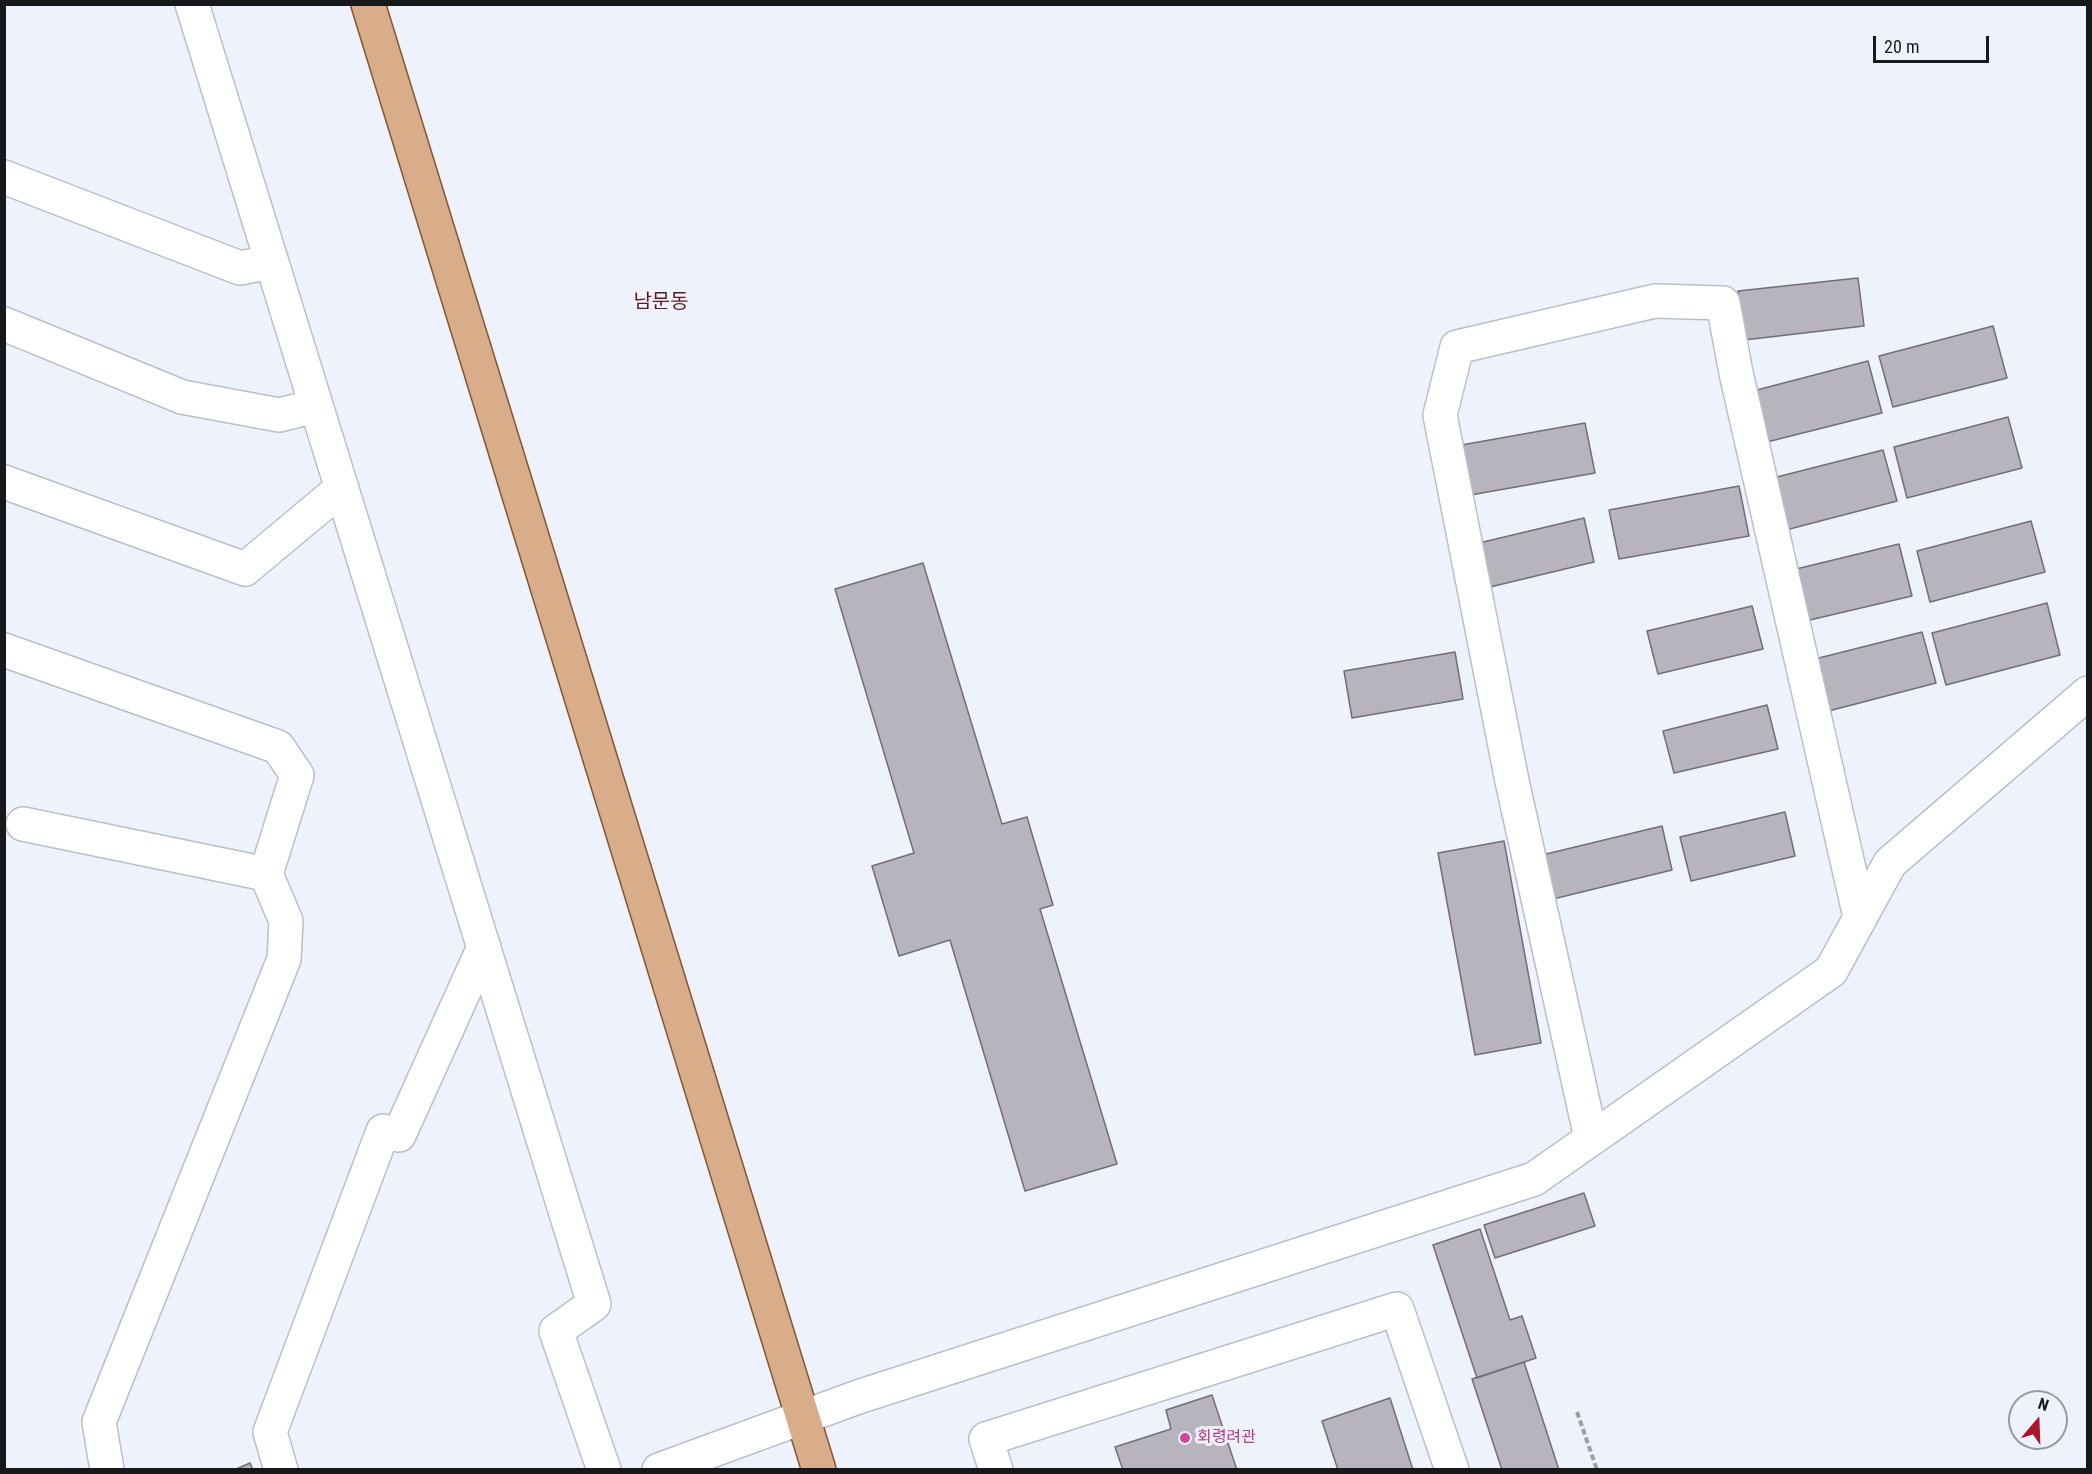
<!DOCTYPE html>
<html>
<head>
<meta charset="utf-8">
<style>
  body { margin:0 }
  #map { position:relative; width:2092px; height:1474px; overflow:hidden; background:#eef2fc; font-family:"Roboto Condensed",sans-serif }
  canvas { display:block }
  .frame { position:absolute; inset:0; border:6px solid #17181b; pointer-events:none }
  .north { position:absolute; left:2008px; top:1390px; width:60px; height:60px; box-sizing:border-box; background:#eef2fc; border:2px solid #989ba2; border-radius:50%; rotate:19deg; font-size:16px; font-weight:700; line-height:24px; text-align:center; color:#17181b }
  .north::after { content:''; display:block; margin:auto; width:21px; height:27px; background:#ab1628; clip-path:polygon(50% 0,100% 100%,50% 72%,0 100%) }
  .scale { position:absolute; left:1873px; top:36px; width:116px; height:27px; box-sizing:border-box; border:3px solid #17181b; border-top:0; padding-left:8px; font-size:18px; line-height:21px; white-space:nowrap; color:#17181b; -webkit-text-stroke:4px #eef2fc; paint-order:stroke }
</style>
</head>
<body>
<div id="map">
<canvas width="2092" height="1474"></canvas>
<div class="frame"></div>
<div class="north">N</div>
<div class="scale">20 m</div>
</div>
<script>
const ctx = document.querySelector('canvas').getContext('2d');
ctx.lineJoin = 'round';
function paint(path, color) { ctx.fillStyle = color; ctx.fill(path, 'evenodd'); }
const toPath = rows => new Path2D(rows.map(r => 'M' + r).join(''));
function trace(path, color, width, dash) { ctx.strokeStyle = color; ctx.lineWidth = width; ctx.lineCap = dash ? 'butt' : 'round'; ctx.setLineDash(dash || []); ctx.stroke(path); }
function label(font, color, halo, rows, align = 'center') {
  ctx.font = font + ' "Roboto Condensed","Noto Sans KR",sans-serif'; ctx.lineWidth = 6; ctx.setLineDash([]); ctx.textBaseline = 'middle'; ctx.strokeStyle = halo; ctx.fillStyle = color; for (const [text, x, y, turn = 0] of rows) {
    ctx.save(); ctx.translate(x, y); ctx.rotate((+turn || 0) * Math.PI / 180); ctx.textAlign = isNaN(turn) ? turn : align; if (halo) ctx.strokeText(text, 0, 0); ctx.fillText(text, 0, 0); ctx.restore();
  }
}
const building = toPath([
  [1858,278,1864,326,1744,340,1738,291,1858,278],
  [1993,326,2007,378,1893,407,1879,356,1993,326],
  [1868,361,1882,413,1767,442,1753,391,1868,361],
  [2008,417,2022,468,1907,498,1894,447,2008,417],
  [1585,423,1595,473,1465,496,1456,446,1585,423],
  [1883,450,1897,501,1782,531,1769,479,1883,450],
  [1739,486,1749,536,1619,559,1609,510,1739,486],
  [1584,518,1594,562,1490,587,1479,543,1584,518],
  [2031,521,2045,572,1930,602,1917,551,2031,521],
  [1899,544,1912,596,1797,623,1784,572,1899,544],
  [923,563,1002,824,1027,817,1053,905,1040,909,1117,1164,1025,1191,950,940,899,956,872,866,914,853,835,589,923,563],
  [2047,603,2060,655,1946,685,1932,633,2047,603],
  [1752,606,1763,649,1658,674,1647,631,1752,606],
  [1922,632,1936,683,1821,713,1807,661,1922,632],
  [1455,652,1463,699,1352,718,1344,671,1455,652],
  [1767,705,1778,749,1674,773,1663,731,1767,705],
  [1785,812,1795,856,1691,881,1680,837,1785,812],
  [1662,826,1672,870,1549,900,1538,856,1662,826],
  [1504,841,1541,1043,1475,1055,1438,853,1504,841],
  [1584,1193,1595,1226,1495,1258,1484,1225,1584,1193],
  [1480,1229,1510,1320,1522,1316,1536,1358,1477,1378,1433,1245,1480,1229],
  [1524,1362,1559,1470,1502,1470,1472,1379,1524,1362],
  [1212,1395,1237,1470,1123,1470,1115,1447,1171,1429,1166,1410,1212,1395],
  [1390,1398,1413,1470,1338,1470,1322,1421,1390,1398],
  [250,1463,253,1470,234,1470,250,1463]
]);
paint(building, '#b7b4be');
trace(building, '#716e77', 1.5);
const minor = toPath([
  [192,4,594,1304,556,1331,604,1470],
  [4,177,240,268,271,262],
  [4,324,182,397,279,415,316,406],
  [4,482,245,569,342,488],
  [4,650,278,747,297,775,266,874,286,921,284,959,99,1422,107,1470],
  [23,824,266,874],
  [1591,1138,1512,781,1440,415,1457,347,1655,301,1723,303,1736,373,1860,917],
  [281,1470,270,1432,383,1131,399,1135,484,947],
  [659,1470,858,1397,1534,1179,1831,971,1890,863,2088,693],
  [996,1470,986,1439,1397,1309,1452,1470]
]);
const major = toPath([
  [368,4,819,1470]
]);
trace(minor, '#babfc8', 36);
trace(major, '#845530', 36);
trace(toPath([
  [1577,1412,1597,1470]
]), '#9c9fa6', 4, [6, 3]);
trace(minor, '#fff', 33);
trace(major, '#d9ad89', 33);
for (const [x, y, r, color] of [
  [1185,1438,6,"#d1479c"]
]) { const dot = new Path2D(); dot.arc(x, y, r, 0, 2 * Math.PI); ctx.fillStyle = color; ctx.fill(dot); trace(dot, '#eef2fc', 2); }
label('16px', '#b23c85', '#eef2fc', [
  ["회령려관",1197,1438]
], 'left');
label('20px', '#5e191c', '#eef2fc', [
  ["남문동",661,303]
]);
</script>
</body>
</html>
